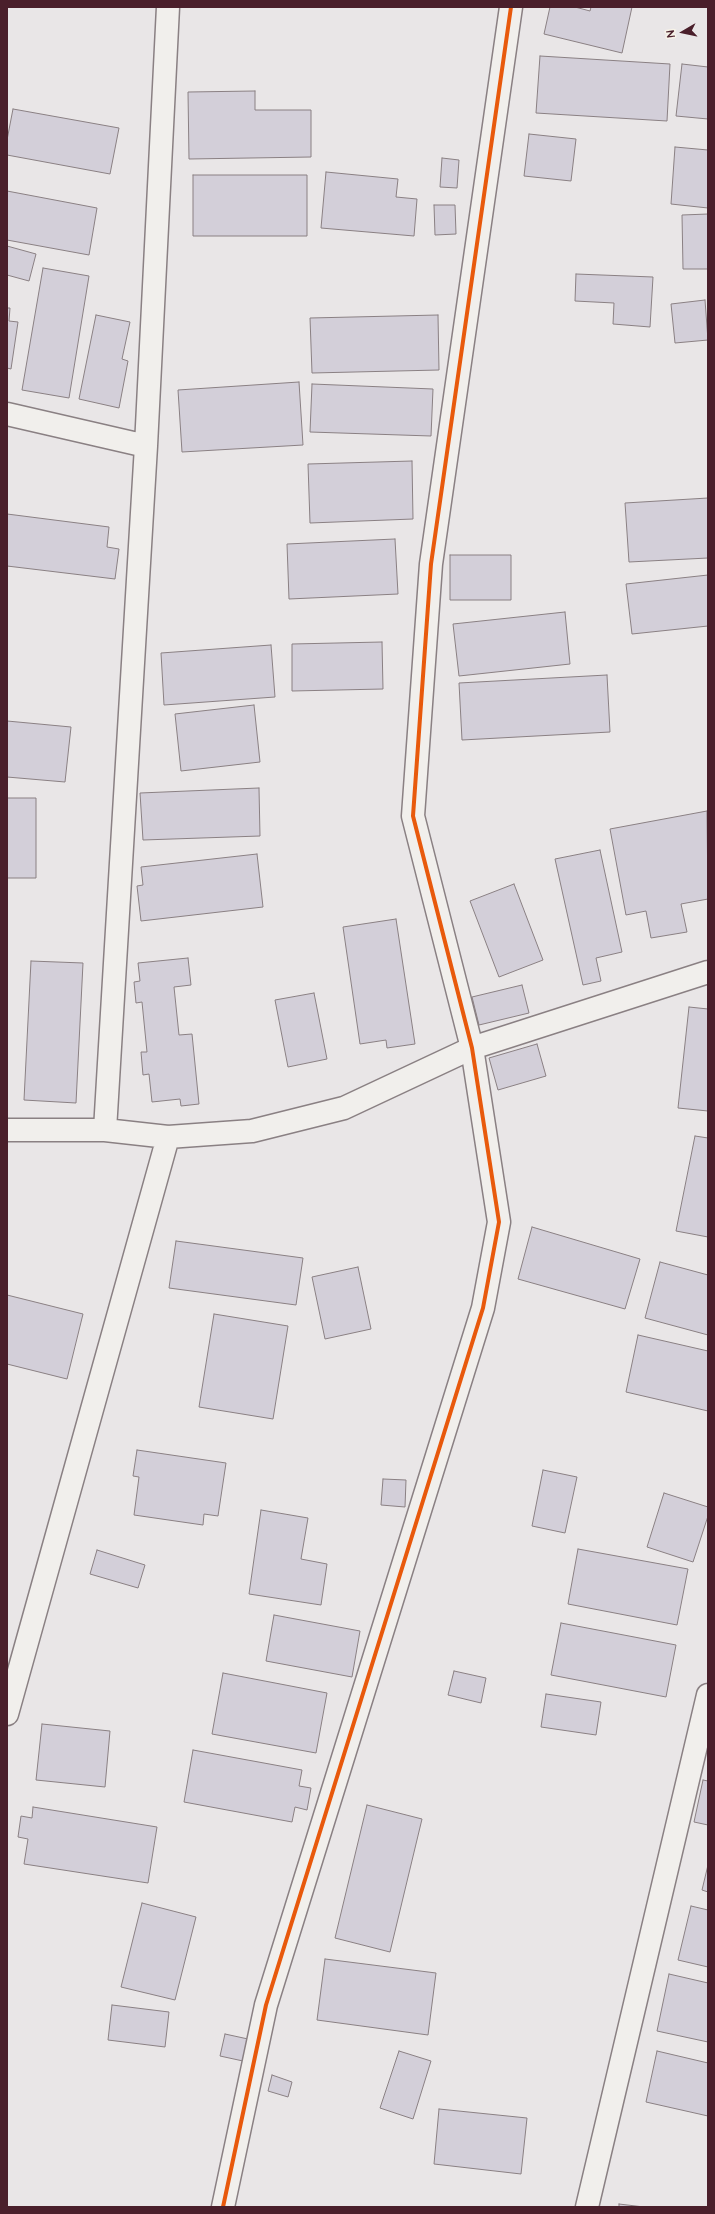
<!DOCTYPE html>
<html>
<head>
<meta charset="utf-8">
<style>
  body { margin:0 }
  #map { position:relative; width:715px; height:2214px; overflow:hidden; background:#e9e6e7; font-family:"Architects Daughter",sans-serif }
  canvas { display:block }
  .frame { position:absolute; inset:0; border:8px solid #4a1f2b; pointer-events:none }
  .north { position:absolute; left:663px; top:12px; width:40px; height:40px; -webkit-text-stroke:3px #f7f3e8; paint-order:stroke; rotate:261deg; font-size:11px; font-weight:700; line-height:16px; text-align:center; color:#4a1f2b }
  .north::after { content:''; display:block; margin:auto; width:14px; height:18px; background:#4a1f2b; clip-path:polygon(50% 0,100% 100%,50% 72%,0 100%) }
</style>
</head>
<body>
<div id="map">
<canvas width="715" height="2214"></canvas>
<div class="frame"></div>
<div class="north">N</div>
</div>
<script>
const ctx = document.querySelector('canvas').getContext('2d');
ctx.lineJoin = 'round';
function paint(path, color) { ctx.fillStyle = color; ctx.fill(path, 'evenodd'); }
const toPath = rows => new Path2D(rows.map(r => 'M' + r).join(''));
function trace(path, color, width, dash) { ctx.strokeStyle = color; ctx.lineWidth = width; ctx.lineCap = dash ? 'butt' : 'round'; ctx.setLineDash(dash || []); ctx.stroke(path); }
const building = toPath([
  [550,7,575,7,590,11,591,7,632,7,622,53,544,34,550,7],
  [540,56,670,64,667,121,536,113,540,56],
  [682,64,708,67,708,119,676,116,682,64],
  [255,91,255,110,311,110,311,157,189,159,188,92,255,91],
  [13,109,119,128,110,174,7,155,7,140,13,109],
  [529,134,576,139,571,181,524,176,529,134],
  [675,147,708,150,708,208,671,204,675,147],
  [442,158,459,160,457,188,440,187,442,158],
  [326,172,398,179,396,197,417,199,414,236,321,228,326,172],
  [193,175,307,175,307,236,193,236,193,175],
  [7,191,97,208,89,255,7,240,7,191],
  [434,205,455,205,456,234,435,235,434,205],
  [708,214,708,269,683,269,682,215,708,214],
  [7,246,36,254,29,281,7,275,7,246],
  [43,268,89,276,69,398,22,390,43,268],
  [576,274,653,277,650,327,613,324,614,303,575,301,576,274],
  [705,300,708,340,675,343,671,304,705,300],
  [7,308,10,308,9,321,18,322,11,369,7,368,7,308],
  [96,315,130,322,122,359,128,361,119,408,79,399,96,315],
  [438,315,439,370,312,373,310,318,438,315],
  [299,382,303,445,182,452,178,390,299,382],
  [312,384,433,389,431,436,310,432,312,384],
  [412,461,413,519,310,523,308,464,412,461],
  [708,498,708,558,629,562,625,503,708,498],
  [7,514,109,527,107,547,119,549,115,579,7,566,7,514],
  [395,539,398,594,289,599,287,544,395,539],
  [450,555,511,555,511,600,450,600,450,555],
  [708,575,708,626,632,634,626,584,708,575],
  [565,612,570,664,459,676,453,624,565,612],
  [382,642,383,689,292,691,292,644,382,642],
  [271,645,275,697,164,705,161,653,271,645],
  [607,675,610,732,462,740,459,683,607,675],
  [254,705,260,762,181,771,175,714,254,705],
  [7,721,71,727,65,782,7,777,7,721],
  [259,788,260,836,143,840,140,793,259,788],
  [7,798,36,798,36,878,7,878,7,798],
  [707,811,708,899,681,904,687,932,651,938,646,911,626,915,610,829,707,811],
  [600,850,622,952,596,958,601,981,583,985,555,859,600,850],
  [257,854,263,907,141,921,137,886,143,885,141,867,257,854],
  [514,884,543,960,499,977,470,901,514,884],
  [396,919,415,1044,387,1048,386,1040,360,1044,343,927,396,919],
  [188,958,191,985,174,987,179,1035,192,1034,199,1104,181,1106,180,1099,152,1102,149,1074,143,1075,141,1052,147,1052,142,1002,136,1003,134,982,140,981,138,963,188,958],
  [31,961,83,963,76,1103,24,1100,31,961],
  [522,985,529,1013,479,1025,472,997,522,985],
  [314,993,327,1059,288,1067,275,1000,314,993],
  [689,1007,708,1009,708,1111,678,1108,689,1007],
  [537,1044,546,1076,498,1090,489,1058,537,1044],
  [695,1136,708,1138,708,1237,676,1231,695,1136],
  [532,1227,640,1259,625,1309,518,1279,532,1227],
  [176,1241,303,1258,296,1305,169,1288,176,1241],
  [660,1262,708,1275,708,1335,645,1318,660,1262],
  [358,1267,371,1329,325,1339,312,1277,358,1267],
  [7,1295,83,1314,67,1379,7,1364,7,1295],
  [214,1314,288,1326,273,1419,199,1407,214,1314],
  [638,1335,708,1351,708,1411,626,1392,638,1335],
  [137,1450,226,1463,218,1516,204,1514,203,1525,134,1515,139,1477,133,1476,137,1450],
  [543,1470,577,1477,565,1533,532,1526,543,1470],
  [383,1479,406,1480,405,1507,381,1505,383,1479],
  [664,1493,708,1507,708,1516,693,1562,647,1547,664,1493],
  [261,1510,308,1518,301,1559,327,1564,321,1605,249,1594,261,1510],
  [578,1549,688,1569,677,1625,568,1604,578,1549],
  [97,1550,145,1565,138,1588,90,1574,97,1550],
  [274,1615,360,1631,352,1677,266,1661,274,1615],
  [561,1623,676,1645,666,1697,551,1675,561,1623],
  [454,1671,486,1678,481,1703,448,1695,454,1671],
  [223,1673,327,1693,316,1753,212,1734,223,1673],
  [546,1694,601,1702,596,1735,541,1727,546,1694],
  [42,1724,110,1731,105,1787,36,1780,42,1724],
  [193,1750,302,1770,299,1786,311,1788,307,1810,295,1807,292,1822,184,1802,193,1750],
  [703,1780,708,1781,708,1825,694,1822,703,1780],
  [367,1805,422,1819,390,1952,335,1938,367,1805],
  [33,1807,157,1827,148,1883,24,1864,28,1839,18,1837,21,1816,32,1818,33,1807],
  [708,1865,708,1892,702,1890,708,1865],
  [142,1903,196,1917,175,2000,121,1987,142,1903],
  [691,1906,708,1910,708,1967,678,1960,691,1906],
  [325,1959,436,1973,428,2035,317,2020,325,1959],
  [669,1974,708,1983,708,2042,657,2031,669,1974],
  [112,2005,169,2012,165,2047,108,2040,112,2005],
  [225,2034,248,2039,243,2061,220,2056,225,2034],
  [399,2051,431,2061,413,2119,380,2108,399,2051],
  [657,2051,708,2063,708,2116,646,2102,657,2051],
  [272,2075,292,2082,288,2097,268,2091,272,2075],
  [439,2109,527,2118,521,2174,434,2164,439,2109],
  [619,2204,644,2207,619,2207,619,2204]
]);
paint(building, '#d3cfd9');
trace(building, '#8a8083', 1);
const minor = toPath([
  [7,414,146,446],
  [7,1130,105,1130,168,1137,252,1131,344,1108,472,1048,708,972],
  [105,1130,146,446,168,7],
  [7,1714,168,1137],
  [223,2207,266,2005,483,1308,499,1222,472,1048,413,816,431,564,511,7],
  [587,2207,708,1695]
]);
trace(minor, '#8a8083', 25);
trace(minor, '#f1efec', 22);
trace(toPath([
  [223,2207,266,2005,483,1308,499,1222,472,1048,413,816,431,564,511,7]
]), '#e8590c', 4);
</script>
</body>
</html>
